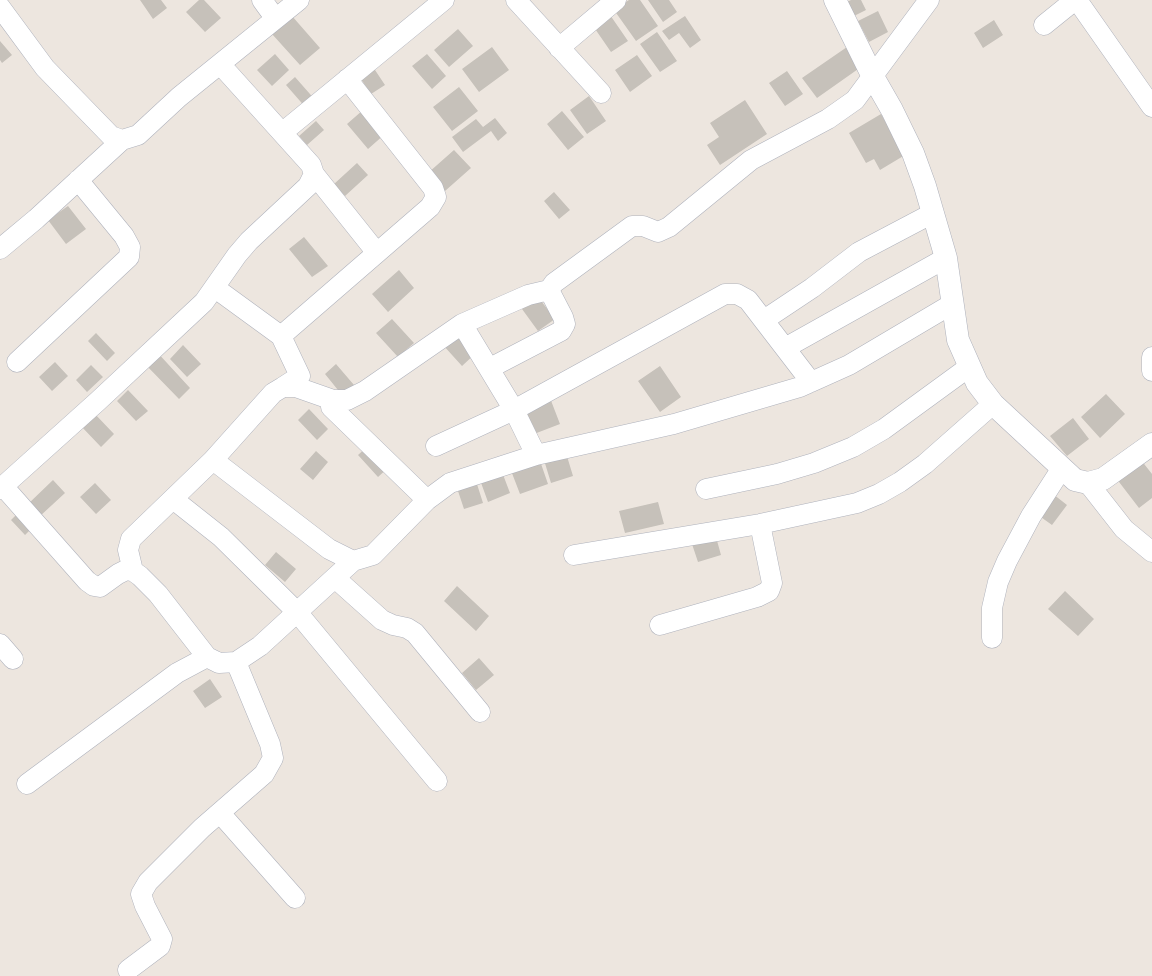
<!DOCTYPE html>
<html>
<head>
<meta charset="utf-8">
<style>
  body { margin:0 }
  canvas { display:block; background:#ede6df }
</style>
</head>
<body>
<canvas width="1152" height="976"></canvas>
<script>
const ctx = document.querySelector('canvas').getContext('2d');
ctx.lineJoin = 'round';
function paint(path, color) { ctx.fillStyle = color; ctx.fill(path, 'evenodd'); }
const toPath = rows => new Path2D(rows.map(r => 'M' + r).join(''));
function trace(path, color, width, dash) { ctx.strokeStyle = color; ctx.lineWidth = width; ctx.lineCap = dash ? 'butt' : 'round'; ctx.setLineDash(dash || []); ctx.stroke(path); }
paint(toPath([
  [140,0,161,0,167,8,153,19],
  [199,0,204,0,221,18,205,32,186,12],
  [629,0,640,0,658,26,636,41,614,10],
  [648,0,669,0,677,12,663,22],
  [851,0,861,0,866,10,854,16,847,2],
  [878,11,888,32,869,42,858,21],
  [608,12,628,41,611,52,591,23],
  [292,16,320,48,300,65,272,34],
  [685,16,701,40,690,48,679,33,669,40,662,31],
  [994,20,1003,35,983,48,974,33],
  [458,29,473,46,449,67,434,50],
  [657,32,677,61,660,72,640,44],
  [0,41,12,55,2,63,0,60],
  [492,47,509,70,479,92,462,69],
  [847,47,861,67,817,98,802,78],
  [275,54,289,70,272,86,257,70],
  [427,54,446,76,432,89,412,66],
  [637,55,652,76,630,92,615,70],
  [371,64,385,85,371,94,357,73],
  [787,71,803,94,785,106,769,83],
  [295,77,317,102,307,109,286,85],
  [459,87,478,111,452,131,433,107],
  [589,96,606,121,587,134,570,110],
  [745,100,767,134,720,165,707,145,719,137,710,123],
  [363,110,385,134,368,149,347,124],
  [562,111,584,137,568,150,547,124],
  [881,114,905,155,880,170,874,159,866,163,849,133],
  [495,118,507,133,498,141,491,131,463,152,452,137,476,119,483,127],
  [316,121,324,130,307,145,299,136],
  [454,150,471,168,445,191,428,173],
  [357,163,368,175,345,196,334,184],
  [554,192,570,210,559,219,544,201],
  [68,206,86,229,66,244,48,220],
  [304,237,328,266,312,277,289,249],
  [399,270,414,288,388,312,372,294],
  [538,297,555,319,538,331,522,309],
  [392,319,414,343,398,357,376,333],
  [96,333,115,353,107,361,88,341],
  [457,333,476,353,462,366,443,345],
  [183,345,201,364,187,377,170,359],
  [156,351,190,388,179,399,144,363],
  [55,362,68,376,52,391,39,377],
  [336,364,354,385,342,395,325,374],
  [91,365,103,377,87,392,76,380],
  [660,366,681,397,660,412,638,381],
  [128,390,148,411,136,421,117,401],
  [1106,394,1125,414,1100,438,1081,417],
  [550,398,560,424,534,434,525,407],
  [309,409,328,429,317,440,298,420],
  [94,413,114,434,101,447,80,425],
  [1073,418,1089,439,1067,456,1050,436],
  [369,445,389,467,378,477,358,455],
  [316,451,328,462,313,480,300,469],
  [566,453,573,476,551,483,544,460],
  [539,458,548,484,520,494,510,468],
  [1141,460,1152,474,1152,498,1139,508,1116,478],
  [502,472,510,493,488,502,480,480],
  [53,480,65,493,39,517,27,505],
  [476,481,483,503,464,509,457,488],
  [95,483,111,500,96,514,80,497],
  [1053,494,1067,505,1052,525,1038,515],
  [658,502,664,524,625,533,619,511],
  [20,511,34,526,25,535,11,520],
  [716,537,721,555,698,562,692,544],
  [276,552,296,569,285,582,265,565],
  [457,586,489,616,476,631,444,601],
  [1065,591,1094,619,1078,636,1048,609],
  [479,658,494,675,476,690,462,673],
  [210,679,222,697,205,708,193,691]
]), '#c6c1ba');
const street = toPath([
  [262,0,275,18],
  [516,0,601,93],
  [1077,0,1152,107],
  [0,7,45,68,111,136,122,140,138,135,179,97,299,0],
  [1044,25,1075,0],
  [559,48,616,0],
  [283,132,444,0],
  [314,174,377,253],
  [0,249,36,219,122,140],
  [222,293,281,336,300,376,283,387],
  [764,320,812,288,859,252,933,213],
  [462,324,514,410,536,455],
  [281,336,430,207,436,197,433,188,347,79],
  [785,348,946,258],
  [1152,357,1152,371],
  [17,362,129,257,130,247,124,236,78,180],
  [490,368,561,331,565,324,563,317,549,290,554,283,632,226,643,226,658,232,669,227,751,160,828,119,855,100,929,0],
  [331,407,427,500],
  [436,446,514,410,725,294,737,294,748,300,811,382],
  [213,460,329,549,353,561,373,555,427,500,450,483,536,455,674,424,800,387,849,365,952,304],
  [1088,483,1124,529,1152,552],
  [3,486,87,581,94,586,100,587,118,574,126,570,133,571,140,576,158,594,207,657,219,663,236,662,260,646,353,561],
  [0,489,98,401,204,302,237,255,249,241,308,186,314,174,311,165,220,64],
  [706,489,777,474,814,463,853,447,884,429,969,367],
  [173,499,221,537,297,612,437,781],
  [574,555,760,524,857,503,879,494,900,482,925,464,993,404],
  [133,571,128,550,131,539,213,460,273,393,283,387,296,387,333,400,347,400,365,391,462,324,528,295,549,290],
  [335,578,382,620,393,625,407,628,415,633,480,712],
  [660,625,757,597,769,591,772,583,760,524],
  [992,638,992,608,998,582,1007,561,1031,516,1062,468],
  [0,644,13,659],
  [27,784,177,673,207,657],
  [220,813,295,898],
  [128,970,160,946,162,939,145,906,141,894,148,882,202,828,264,774,273,758,270,744,236,662]
]);
const secondary = toPath([
  [835,0,872,75,892,110,913,153,925,186,946,258,958,340,977,383,993,404,1075,480,1088,483,1103,479,1152,444]
]);
trace(street, '#afb2bc', 21);
trace(secondary, '#afb2bc', 23);
trace(street, '#fff', 20);
trace(secondary, '#fff', 22);
</script>
</body>
</html>
